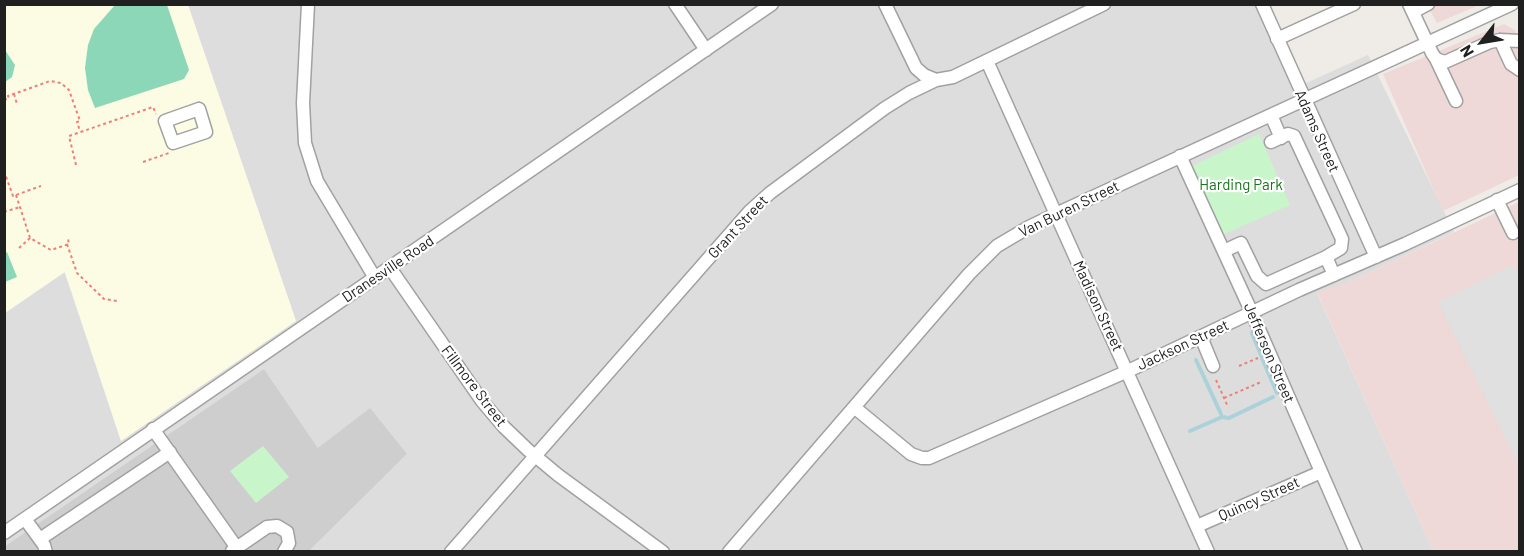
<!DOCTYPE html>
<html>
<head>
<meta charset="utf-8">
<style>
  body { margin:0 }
  #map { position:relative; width:1524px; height:556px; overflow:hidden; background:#efece7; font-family:Barlow,sans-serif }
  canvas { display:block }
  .frame { position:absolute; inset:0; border:6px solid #202020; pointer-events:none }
  .north { position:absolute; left:1452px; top:12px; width:60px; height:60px; -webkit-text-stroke:4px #fff; paint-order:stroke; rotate:239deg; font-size:16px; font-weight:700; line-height:24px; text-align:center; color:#202020 }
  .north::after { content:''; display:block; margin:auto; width:21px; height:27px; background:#202020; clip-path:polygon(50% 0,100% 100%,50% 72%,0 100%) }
</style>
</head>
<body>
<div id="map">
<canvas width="1524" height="556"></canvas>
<div class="frame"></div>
<div class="north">N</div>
</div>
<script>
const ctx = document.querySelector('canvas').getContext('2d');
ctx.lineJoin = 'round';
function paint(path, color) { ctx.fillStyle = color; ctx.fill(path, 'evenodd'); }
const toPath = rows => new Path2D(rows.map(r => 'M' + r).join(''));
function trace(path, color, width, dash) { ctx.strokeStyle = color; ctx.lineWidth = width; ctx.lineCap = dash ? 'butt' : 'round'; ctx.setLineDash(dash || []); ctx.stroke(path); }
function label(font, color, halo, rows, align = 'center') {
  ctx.font = font + ' Barlow,sans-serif'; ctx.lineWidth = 4.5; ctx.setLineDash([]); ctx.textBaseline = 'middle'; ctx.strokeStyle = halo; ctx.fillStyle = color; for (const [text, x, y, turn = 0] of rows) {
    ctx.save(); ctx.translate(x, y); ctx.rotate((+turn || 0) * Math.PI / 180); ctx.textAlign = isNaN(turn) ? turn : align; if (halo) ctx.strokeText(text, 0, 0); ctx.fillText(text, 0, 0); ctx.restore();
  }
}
paint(toPath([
  [188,5,1269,5,1304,84,1368,55,1454,232,1351,281,1317,293,1433,551,309,551,407,454,318,448,264,369,5,547,5,313,64,271,121,441,296,321]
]), '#dedddd');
paint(toPath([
  [1427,5,1479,5,1437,23],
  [1504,24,1515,30,1520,47,1519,175,1443,211,1383,74],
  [1519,202,1519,551,1433,551,1317,292,1351,281]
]), '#eed8d8');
paint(toPath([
  [5,5,188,5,296,321,121,441,65,272,5,313]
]), '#fcfbe3');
paint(toPath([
  [264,369,318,448,370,408,407,454,309,551,5,552,4,547]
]), '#cecece');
paint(toPath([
  [1259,134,1290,205,1222,235,1192,166],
  [263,446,289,477,256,503,230,471]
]), '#c8f5ca');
paint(toPath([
  [115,5,167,5,189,70,184,79,95,108,88,90,85,68,88,45,94,29],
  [5,50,15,65,12,77,5,82],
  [7,252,17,277,5,282,5,253]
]), '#8cd7b7');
paint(toPath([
  [1512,265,1520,276,1519,466,1438,302]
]), '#e0e0e0');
trace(toPath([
  [1252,333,1261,355],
  [1262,358,1277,393],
  [1196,360,1221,414],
  [1190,431,1222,417,1229,418,1273,397]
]), '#abd1d9', 4);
const minor = toPath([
  [308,4,303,103,305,143,317,181,375,278],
  [675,4,706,50],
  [885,4,916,68,924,75,936,80],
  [1262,4,1376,257],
  [1409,4,1432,53,1436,59,1445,62,1490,42,1500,40,1520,41],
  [1413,12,1428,4],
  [1277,39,1354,4],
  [1500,40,1511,64,1520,70],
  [1436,59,1456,101],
  [987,61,1208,552],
  [199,109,206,132,173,143,165,121,199,109],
  [1271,115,1281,138],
  [1271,142,1288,134,1294,136,1342,239,1341,248,1326,257],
  [1180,156,1252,313,1356,552],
  [1497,200,1513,233],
  [1224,251,1241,243,1257,276,1266,284,1326,257,1334,275],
  [390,268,482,401,504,427,528,450,558,475,663,552],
  [1201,337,1213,366],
  [854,407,911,454,922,458,929,458,1128,371,1299,290,1405,244,1520,190],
  [153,429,237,548],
  [25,519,44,545,46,552],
  [1197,526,1321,472],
  [4,533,772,4],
  [40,539,170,452],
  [232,551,267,527,277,526,287,532,289,543,284,552],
  [451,552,750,211,770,193,885,108,909,93,936,80,953,77,1104,4],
  [729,552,969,274,997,246,1029,227,1056,214,1512,4]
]);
trace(minor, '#a1a1a1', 15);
trace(toPath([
  [14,94,17,104],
  [4,100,9,98,8,96,50,81,61,83,69,90,80,121,77,122,80,131],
  [143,162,169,153],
  [76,165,69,136,153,107,156,114],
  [4,171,13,196,41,186],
  [16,195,30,238,51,250,69,244,68,239],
  [4,212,20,207],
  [67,244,77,273,104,299,117,301],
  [19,248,30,238],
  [1239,366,1258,358],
  [1216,380,1228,407],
  [1224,398,1261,382]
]), '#ee8079', 2, [3, 3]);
trace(minor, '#fff', 12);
label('15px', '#202020', '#fff', [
  ["Adams Street",1317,131,66],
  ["Van Buren Street",1069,209,-26],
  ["Grant Street",738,227,-47],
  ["Dranesville Road",388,269,-34],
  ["Madison Street",1098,306,65],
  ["Jackson Street",1183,345,-25],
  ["Jefferson Street",1269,353,67],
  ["Fillmore Street",474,386,53],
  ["Quincy Street",1259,499,-24]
]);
label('15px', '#167619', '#fff', [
  ["Harding Park",1241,185]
]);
</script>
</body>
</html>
